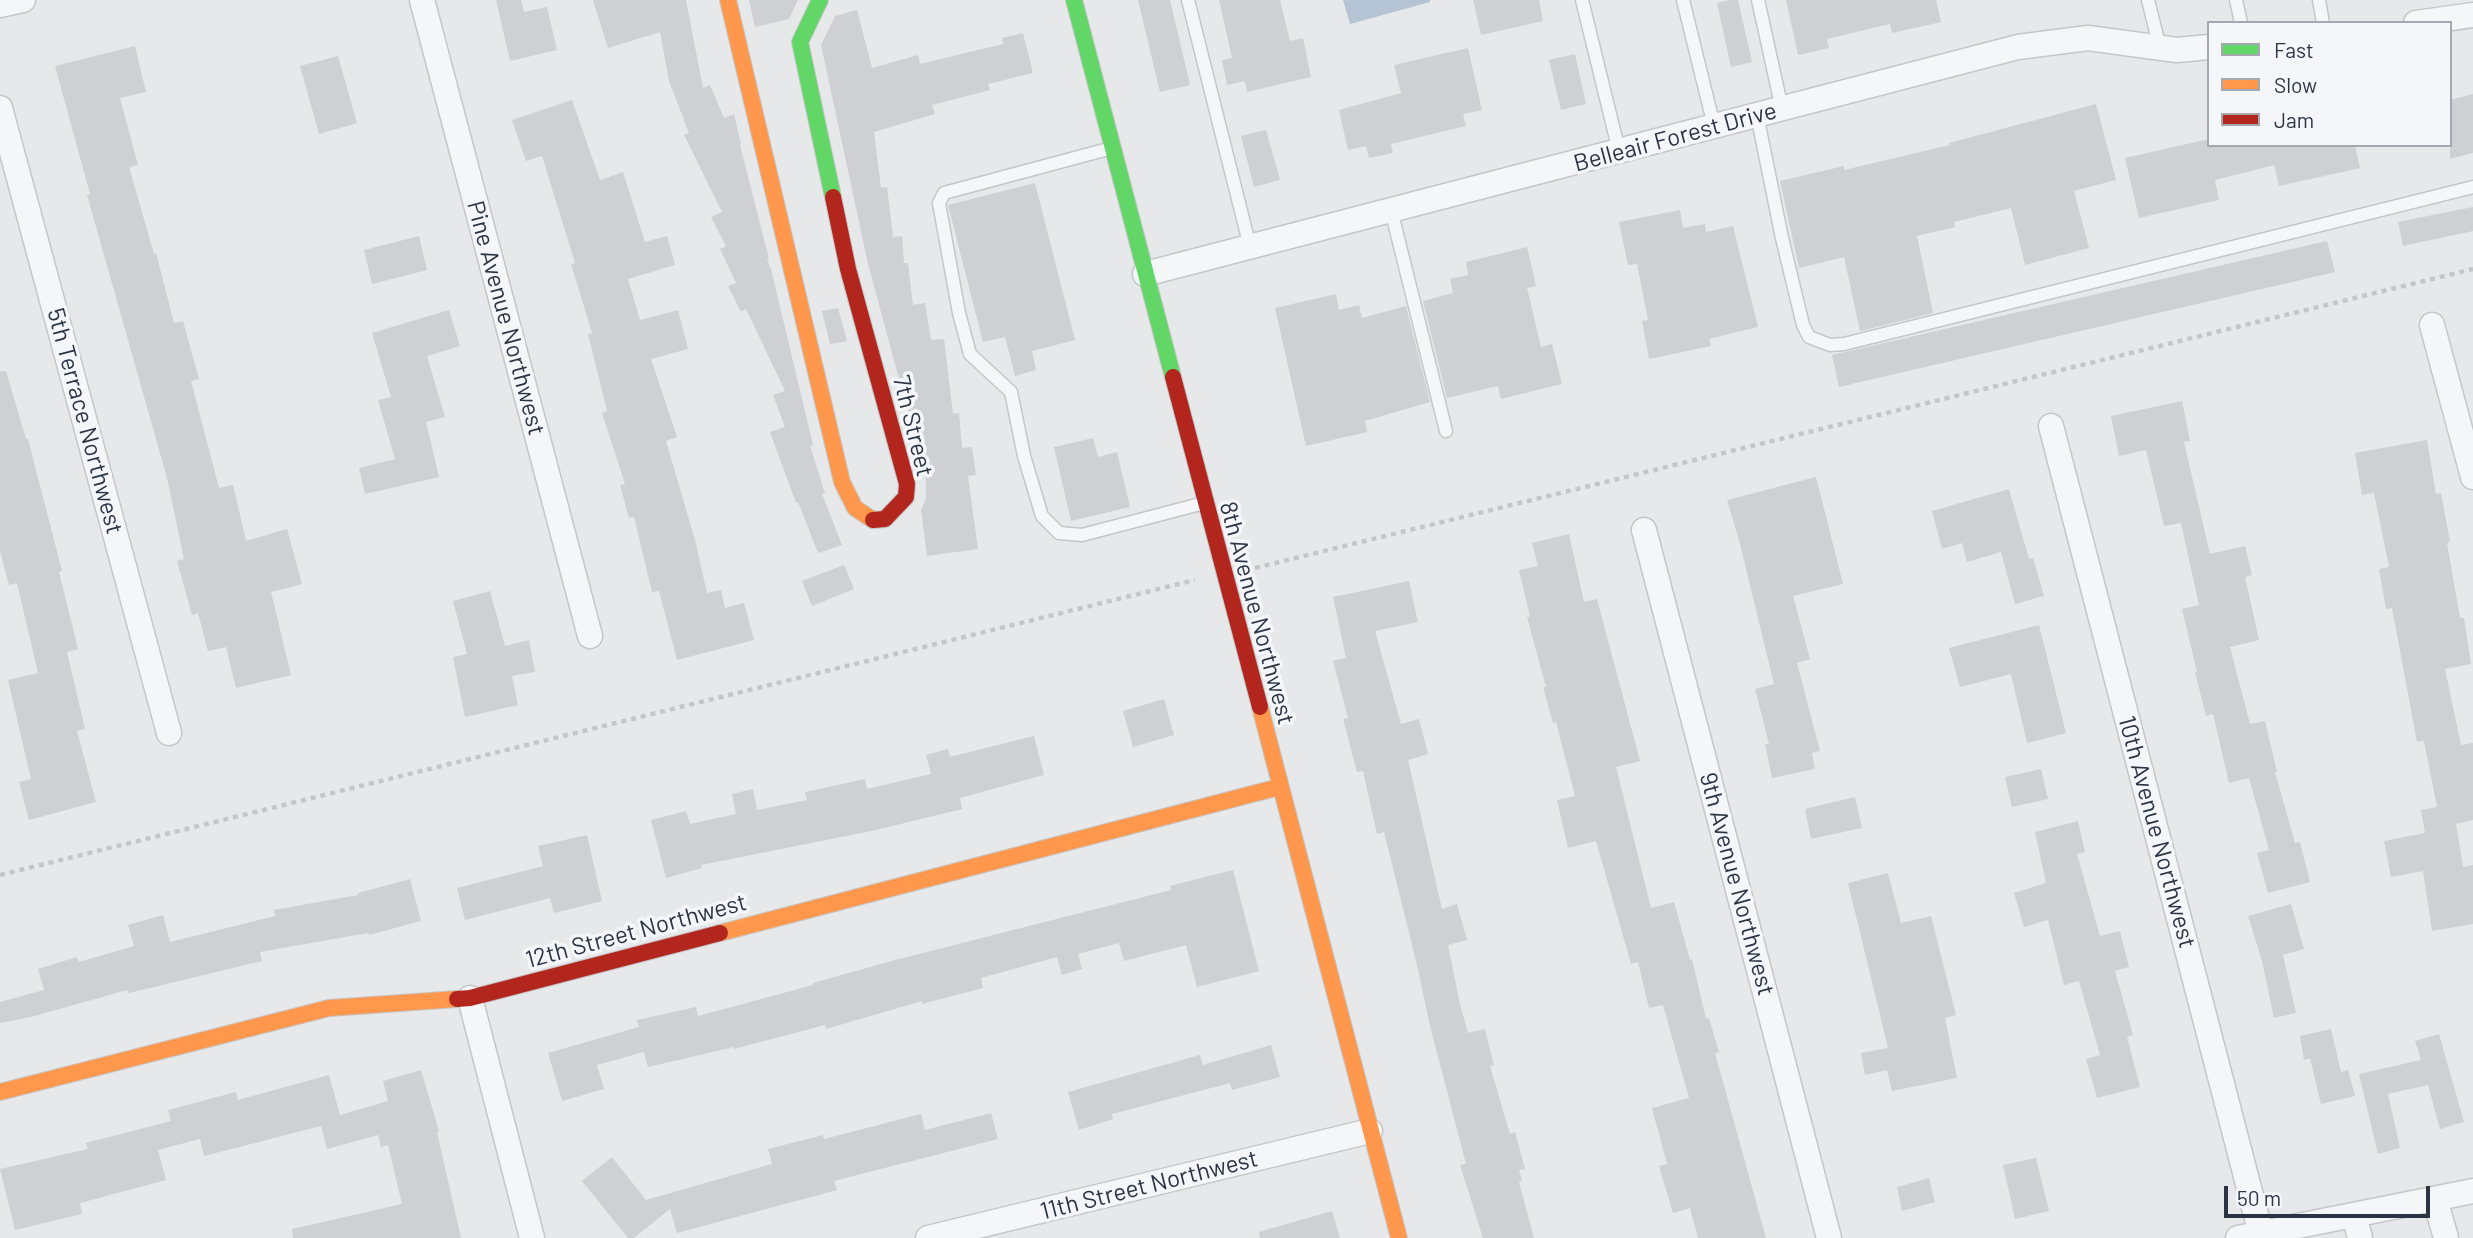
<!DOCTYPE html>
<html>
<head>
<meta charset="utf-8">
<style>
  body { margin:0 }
  #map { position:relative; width:2473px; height:1238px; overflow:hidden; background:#e6e8ea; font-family:Barlow,sans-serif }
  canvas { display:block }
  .legend { position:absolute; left:2207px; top:21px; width:245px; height:126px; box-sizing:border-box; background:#f4f6f9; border:2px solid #a4a8b1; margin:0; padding:9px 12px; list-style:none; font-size:21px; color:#2b3445 }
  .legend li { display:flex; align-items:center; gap:14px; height:35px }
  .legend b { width:35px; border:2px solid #a4a8b1 }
  .scale { position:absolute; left:2224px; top:1186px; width:206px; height:32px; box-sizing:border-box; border:4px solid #2b3445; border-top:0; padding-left:9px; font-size:21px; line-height:24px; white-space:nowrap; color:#2b3445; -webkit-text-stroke:5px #f4f6f9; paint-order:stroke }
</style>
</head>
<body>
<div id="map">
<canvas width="2473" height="1238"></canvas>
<ul class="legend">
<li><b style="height:9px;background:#63d668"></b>Fast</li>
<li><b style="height:9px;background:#ff974d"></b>Slow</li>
<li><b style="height:9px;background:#b3261e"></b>Jam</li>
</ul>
<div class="scale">50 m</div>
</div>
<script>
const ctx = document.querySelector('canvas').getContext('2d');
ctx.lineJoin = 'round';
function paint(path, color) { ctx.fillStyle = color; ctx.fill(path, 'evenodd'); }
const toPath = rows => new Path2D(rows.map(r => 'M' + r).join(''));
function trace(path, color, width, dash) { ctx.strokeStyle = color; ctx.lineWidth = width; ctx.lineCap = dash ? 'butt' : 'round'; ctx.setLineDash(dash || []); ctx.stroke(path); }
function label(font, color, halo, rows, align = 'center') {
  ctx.font = font + ' Barlow,sans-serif'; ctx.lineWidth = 7; ctx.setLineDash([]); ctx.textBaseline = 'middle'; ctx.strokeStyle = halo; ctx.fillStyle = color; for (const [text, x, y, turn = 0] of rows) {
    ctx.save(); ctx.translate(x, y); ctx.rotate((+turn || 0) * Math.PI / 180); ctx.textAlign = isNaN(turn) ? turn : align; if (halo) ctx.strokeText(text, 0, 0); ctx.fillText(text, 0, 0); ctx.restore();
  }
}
paint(toPath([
  [1343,0,1430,0,1430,2,1350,24]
]), '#b4c4d5');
paint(toPath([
  [496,0,521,0,524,12,547,7,557,50,510,61],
  [593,0,686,0,703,88,710,85,724,118,734,114,741,144,740,145,769,259,767,260,771,269,813,445,810,446,825,493,822,494,842,545,818,553,798,502,796,503,770,432,785,427,773,395,785,391,746,309,741,312,728,286,736,283,720,249,726,246,711,217,722,212,684,135,689,133,669,81,660,32,608,48],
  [749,0,798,0,789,19,755,27],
  [1138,0,1170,0,1190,85,1160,92],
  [1219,0,1280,0,1290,41,1303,38,1311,77,1247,92,1245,81,1227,85,1222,60,1232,58],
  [1473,0,1539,0,1543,21,1481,35],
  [1729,0,1738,0,1752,62,1731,67,1717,3],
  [1786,0,1936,0,1941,22,1892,33,1890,24,1827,39,1829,48,1798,55],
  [857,10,872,68,918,55,920,64,1003,44,1002,38,1023,33,1033,73,988,84,990,90,932,105,935,114,874,132,881,188,887,187,893,237,902,236,904,263,908,263,913,305,925,303,931,340,944,339,953,414,959,413,962,448,972,447,976,475,968,476,978,549,927,556,921,510,926,499,926,479,868,264,821,45,835,16],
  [135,46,146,92,120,98,138,165,129,167,154,254,156,253,174,323,183,321,199,379,191,381,219,488,233,485,246,541,287,529,302,584,271,592,291,675,236,688,226,647,208,651,198,613,192,615,177,561,184,559,167,478,87,195,90,194,55,66],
  [1468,48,1482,110,1463,114,1466,126,1391,144,1393,153,1369,158,1366,146,1348,150,1339,110,1401,93,1394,65],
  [1575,54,1586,104,1561,110,1549,60],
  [338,56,357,123,319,134,300,66],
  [2473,94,2473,153,2450,159,2450,100],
  [572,100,600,180,623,172,645,242,667,236,675,265,628,279,640,320,678,310,688,349,651,359,677,437,666,441,695,540,707,593,721,590,725,608,744,603,754,640,677,660,659,591,652,592,634,517,629,518,620,485,625,484,602,413,607,411,588,334,592,333,571,264,575,263,542,156,526,161,512,120],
  [2096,104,2116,180,2074,191,2089,248,2025,265,2011,208,1954,222,1955,227,1917,236,1933,313,1860,331,1844,257,1799,268,1780,181,1844,166,1844,170,1950,145,1949,143],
  [1266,130,1280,180,1254,187,1241,136],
  [2209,139,2209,145,2355,145,2360,168,2279,186,2274,165,2215,180,2219,200,2139,218,2125,158],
  [1035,183,1075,340,1032,351,1036,370,1015,376,1005,337,983,342,948,205],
  [2473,207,2473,231,2403,246,2398,222],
  [1680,210,1683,228,1705,224,1706,232,1733,226,1758,327,1709,339,1711,346,1649,359,1642,321,1648,320,1637,264,1628,265,1619,222],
  [419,236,427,270,372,284,364,250],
  [2327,241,2335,272,1839,387,1832,355],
  [1527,247,1536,286,1527,288,1541,347,1552,344,1562,384,1501,399,1498,386,1447,398,1423,301,1453,293,1450,279,1468,275,1466,262],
  [1336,294,1339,310,1359,305,1362,318,1406,306,1430,402,1365,421,1367,432,1306,446,1275,308],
  [838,308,847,341,830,344,822,311],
  [449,310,460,346,427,356,445,417,426,422,439,477,365,494,359,468,395,459,378,400,391,397,372,333],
  [0,371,6,371,26,439,28,439,62,571,59,572,78,649,67,652,85,729,77,731,96,802,29,820,19,782,31,779,8,680,38,673,17,583,9,585,0,551],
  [2182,401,2190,441,2184,442,2210,554,2245,546,2252,575,2245,577,2259,640,2230,647,2250,724,2265,721,2277,772,2275,772,2295,843,2300,842,2310,882,2268,893,2257,853,2269,850,2249,778,2229,783,2213,714,2206,716,2195,672,2197,672,2182,609,2199,605,2181,523,2164,526,2146,450,2119,456,2111,416],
  [1093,438,1098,457,1117,452,1130,507,1071,521,1054,447],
  [2427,440,2436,494,2441,493,2450,542,2447,543,2460,618,2464,618,2471,664,2445,669,2461,745,2473,743,2473,820,2456,824,2463,867,2473,865,2473,924,2432,931,2423,871,2391,877,2384,841,2425,833,2421,810,2437,807,2424,741,2417,742,2392,608,2386,609,2379,569,2389,567,2374,493,2362,495,2355,453],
  [1816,477,1843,584,1793,596,1810,659,1797,663,1820,751,1812,753,1815,769,1772,778,1765,744,1769,744,1755,689,1774,684,1739,540,1727,500],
  [2009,489,2029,559,2033,558,2044,596,2015,604,2001,552,1967,562,1962,543,1942,549,1932,511],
  [1569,534,1584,602,1597,599,1640,761,1616,767,1651,908,1674,902,1690,960,1692,959,1706,1019,1709,1018,1719,1052,1715,1053,1766,1238,1698,1238,1690,1208,1673,1213,1659,1166,1667,1164,1652,1108,1689,1098,1663,1005,1649,1008,1638,962,1631,964,1596,841,1568,848,1557,800,1575,796,1556,722,1553,723,1543,687,1546,687,1527,617,1530,617,1519,570,1538,566,1532,543],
  [844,565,854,589,812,606,802,581],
  [1409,581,1418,622,1375,631,1401,724,1419,719,1428,754,1408,760,1442,909,1457,904,1467,940,1448,945,1460,1004,1468,1033,1485,1029,1494,1065,1490,1066,1510,1134,1515,1132,1525,1169,1519,1170,1522,1181,1519,1182,1534,1238,1483,1238,1460,1165,1466,1164,1430,1026,1417,965,1384,832,1377,834,1363,771,1357,772,1343,719,1348,718,1333,661,1346,658,1333,597],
  [490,591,505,646,529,640,535,672,512,676,518,705,465,717,453,657,467,654,453,601],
  [2039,625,2066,733,2027,743,2011,674,1960,687,1949,648],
  [1164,699,1174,735,1133,747,1123,711],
  [1034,736,1044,775,960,798,962,809,876,830,701,865,702,868,666,878,651,820,686,811,690,824,736,814,732,794,753,789,757,810,807,800,805,792,865,779,867,789,931,774,926,755,948,749,950,757],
  [2041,769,2048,799,2012,807,2005,777],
  [1855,797,1862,828,1811,839,1805,809],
  [2078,821,2085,852,2077,854,2100,936,2120,931,2129,967,2115,971,2133,1035,2127,1037,2140,1087,2097,1098,2086,1059,2100,1055,2079,981,2064,985,2048,920,2024,927,2014,893,2046,883,2035,832],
  [587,835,602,901,554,913,550,898,465,920,457,888,543,866,538,846],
  [1233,870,1259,971,1197,987,1186,945,1124,961,1119,943,1078,954,1082,969,1062,975,1057,957,981,978,983,988,922,1004,922,1001,826,1029,825,1025,734,1049,734,1047,648,1067,644,1052,597,1065,604,1089,562,1101,548,1053,639,1027,637,1020,696,1007,698,1016,813,985,813,983,895,960,1171,890,1170,886],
  [1888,873,1901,923,1931,916,1956,1015,1945,1018,1957,1078,1892,1091,1887,1070,1865,1075,1861,1053,1888,1048,1848,883],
  [410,879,421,921,369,935,368,933,260,952,262,961,129,993,127,990,31,1017,0,1023,0,1002,44,990,38,969,77,957,79,962,134,946,128,925,163,915,170,942,275,916,274,910,358,895,358,893],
  [2291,904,2304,949,2283,955,2296,1013,2274,1018,2262,961,2248,916],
  [2331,1029,2341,1072,2348,1070,2355,1096,2321,1104,2310,1058,2304,1060,2300,1036],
  [2439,1034,2464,1122,2440,1129,2428,1085,2388,1094,2400,1148,2378,1154,2359,1074,2421,1060,2415,1041],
  [1271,1045,1280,1077,1232,1090,1230,1083,1112,1114,1113,1119,1079,1130,1068,1092,1200,1055,1203,1065],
  [421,1070,439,1131,437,1132,461,1238,293,1238,292,1229,402,1204,388,1145,381,1147,378,1135,327,1149,321,1126,204,1156,200,1139,158,1150,166,1180,80,1203,82,1214,15,1230,0,1169,88,1149,86,1143,171,1121,168,1110,236,1092,238,1100,329,1075,340,1115,388,1101,383,1081],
  [991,1113,998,1139,834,1181,837,1190,677,1233,670,1209,634,1238,628,1238,582,1181,612,1157,646,1200,772,1164,768,1149,823,1135,824,1139,921,1114,925,1130],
  [2036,1158,2049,1211,2015,1219,2003,1165],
  [1929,1178,1935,1202,1902,1211,1897,1187],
  [1332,1211,1340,1238,1260,1238,1259,1232]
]), '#ced0d3');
const lane = toPath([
  [1188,0,1250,247],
  [1582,0,1619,151],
  [1683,0,1714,126],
  [1758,0,1782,109],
  [2148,0,2160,48],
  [2236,0,2241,23],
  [2319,0,2323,23],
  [1757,115,1782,238,1803,325,1809,337,1830,345,1844,344,2473,187],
  [1112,148,944,193,939,203,959,313,970,354,1011,392,1024,456,1042,516,1059,533,1082,535,1204,503],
  [1391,210,1446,431]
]);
const street = toPath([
  [422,0,590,636],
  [0,5,23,0],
  [2416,23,2473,15],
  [0,108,169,733],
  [1145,274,2018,47,2088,38,2177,50,2209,47],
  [2432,325,2473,477],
  [2051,426,2262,1238],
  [1644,530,1829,1238],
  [470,998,532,1238],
  [2435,1199,2446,1238],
  [2354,1215,2360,1238],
  [928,1238,1370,1131],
  [2238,1238,2473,1191]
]);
const fast = toPath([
  [820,0,800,42,833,197],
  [1074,0,1173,377]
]);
const slow = toPath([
  [728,0,842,482,855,508,873,520],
  [1260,707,1399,1238],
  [720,933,1279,787],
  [0,1092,329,1008,457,999]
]);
const jam = toPath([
  [833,197,848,269,907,484,906,497,885,519,873,520],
  [1173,377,1260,707],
  [457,999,470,998,720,933]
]);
trace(lane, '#c4c6c8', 15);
trace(street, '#c4c6c8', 27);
trace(fast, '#c4c6c8', 18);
trace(slow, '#c4c6c8', 18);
trace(jam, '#c4c6c8', 18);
trace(toPath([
  [1255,568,2473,269],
  [0,875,1195,580]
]), '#c5c6ca', 4.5, [5, 5]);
trace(lane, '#f5f6f7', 12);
trace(street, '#f5f6f7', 24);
trace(fast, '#63d668', 16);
trace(slow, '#ff974d', 16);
trace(jam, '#b3261e', 16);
label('24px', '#2b3445', '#f4f6f9', [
  ["Belleair Forest Drive",1675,137,-15],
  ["Pine Avenue Northwest",506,318,75],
  ["5th Terrace Northwest",85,421,75],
  ["7th Street",913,426,76],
  ["8th Avenue Northwest",1257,613,75],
  ["10th Avenue Northwest",2157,832,75],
  ["9th Avenue Northwest",1737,884,75],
  ["12th Street Northwest",636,931,-15],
  ["11th Street Northwest",1149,1185,-14]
]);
</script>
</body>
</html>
